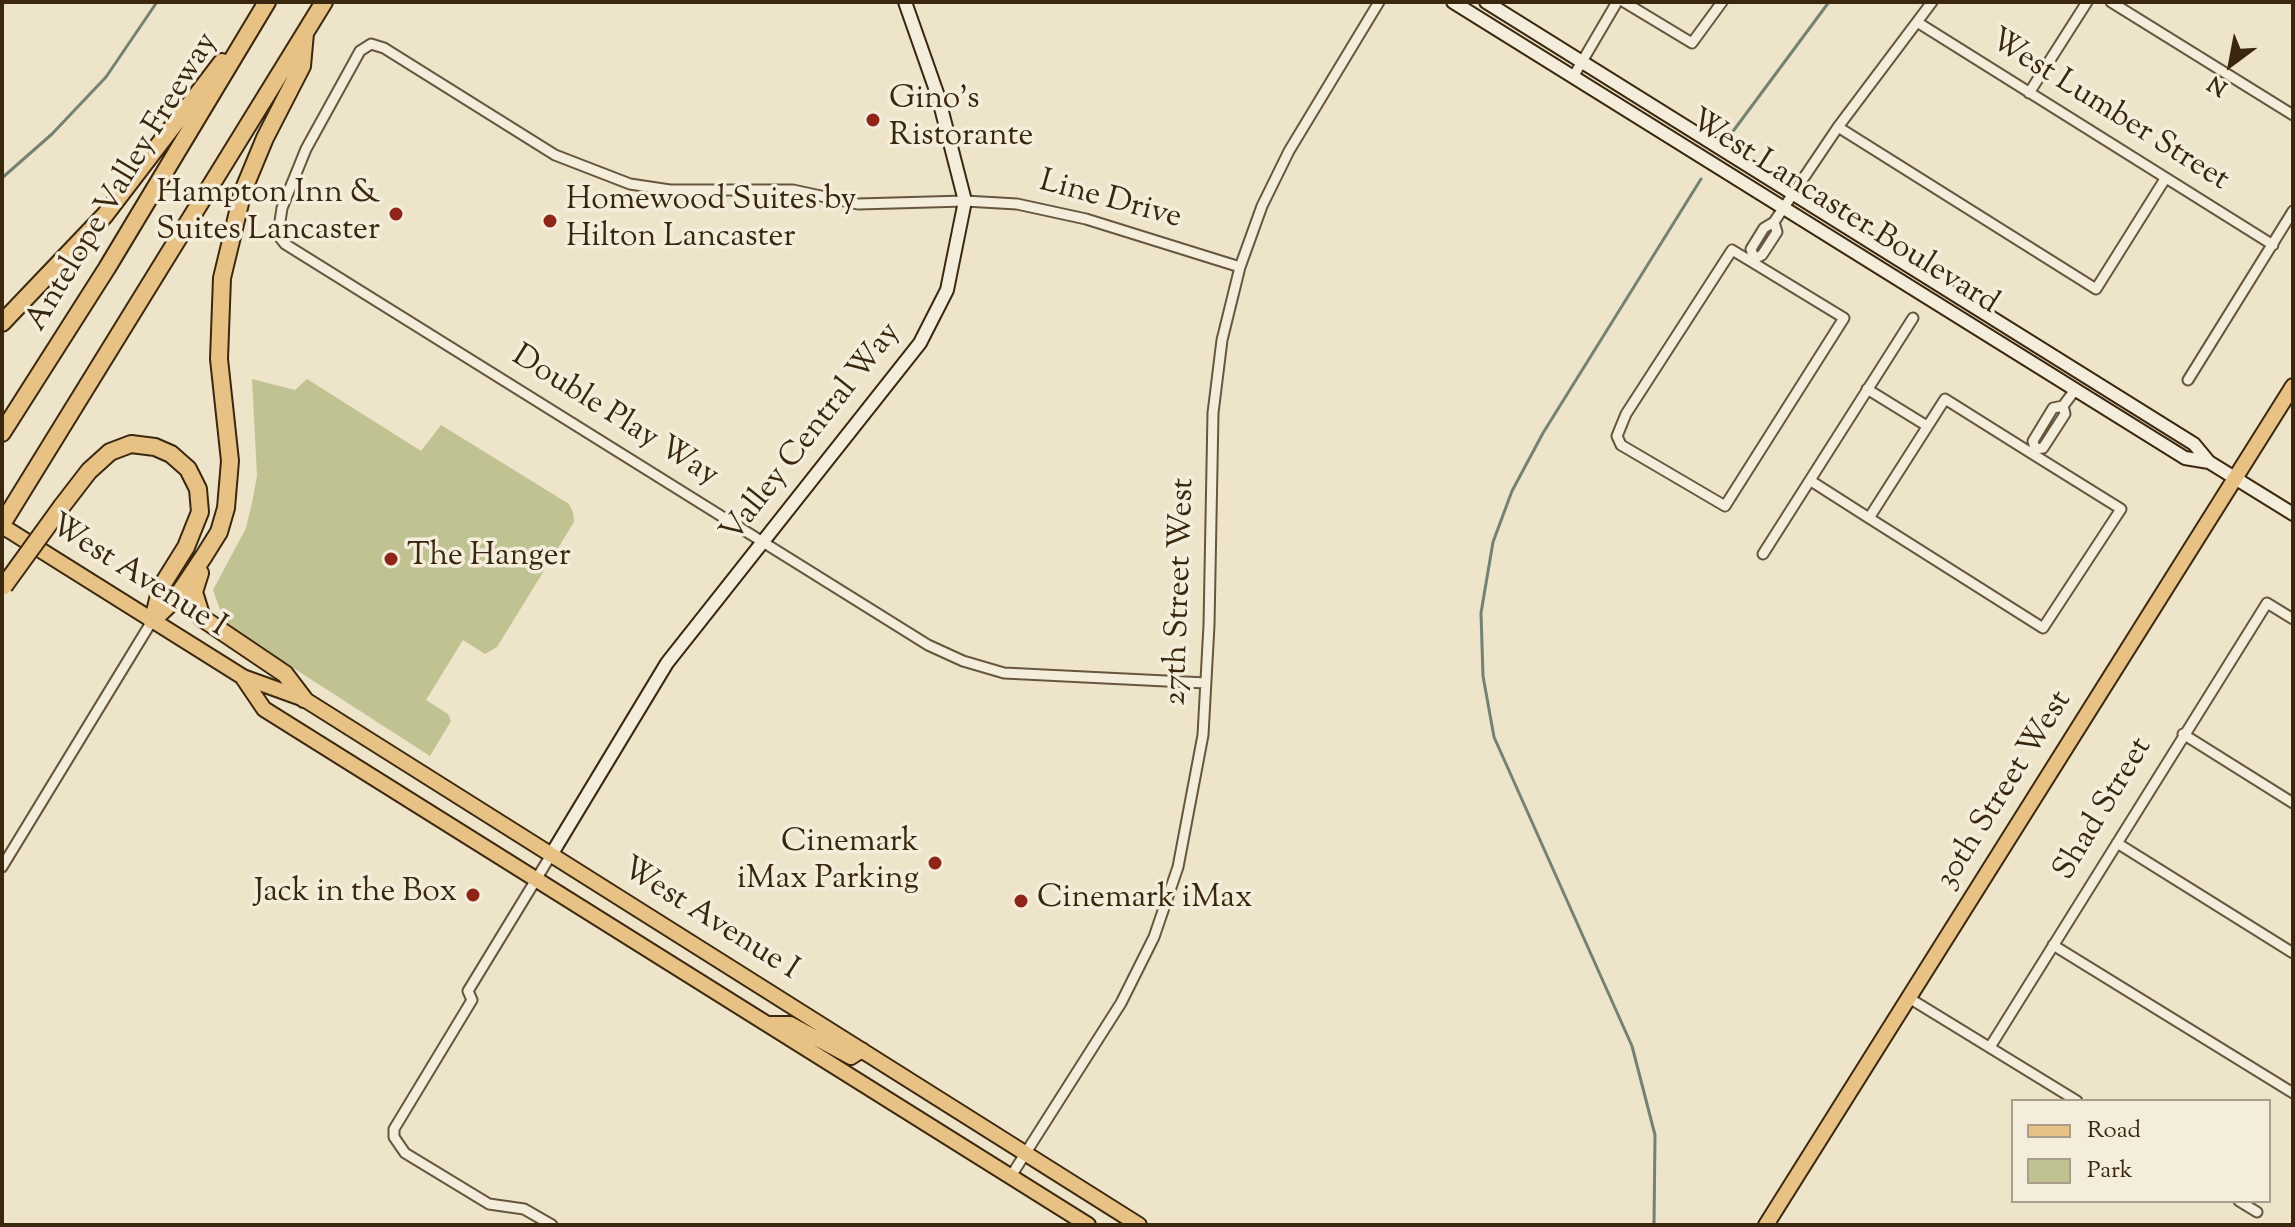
<!DOCTYPE html>
<html>
<head>
<meta charset="utf-8">
<style>
  body { margin:0 }
  #map { position:relative; width:2295px; height:1227px; overflow:hidden; background:#eee4c9; font-family:"Sorts Mill Goudy",serif }
  canvas { display:block }
  .frame { position:absolute; inset:0; border:4px solid #3a270e; pointer-events:none }
  .legend { position:absolute; left:2011px; top:1099px; width:260px; height:104px; box-sizing:border-box; background:#f4eddc; border:2px solid #aa9e8a; margin:0; padding:10px 14px; list-style:none; font-size:24px; color:#3a270e }
  .legend li { display:flex; align-items:center; gap:16px; height:40px }
  .legend b { width:40px; border:2px solid #aa9e8a }
  .north { position:absolute; left:2191px; top:24px; width:80px; height:80px; -webkit-text-stroke:6px #f4eddc; paint-order:stroke; rotate:212deg; font-size:22px; font-weight:700; line-height:32px; text-align:center; color:#3a270e }
  .north::after { content:''; display:block; margin:auto; width:28px; height:36px; background:#3a270e; clip-path:polygon(50% 0,100% 100%,50% 72%,0 100%) }
</style>
</head>
<body>
<div id="map">
<canvas width="2295" height="1227"></canvas>
<div class="frame"></div>
<ul class="legend">
<li><b style="height:10px;background:#e7c284"></b>Road</li>
<li><b style="height:22px;background:#c0c291"></b>Park</li>
</ul>
<div class="north">N</div>
</div>
<script>
const ctx = document.querySelector('canvas').getContext('2d');
ctx.lineJoin = 'round';
function paint(path, color) { ctx.fillStyle = color; ctx.fill(path, 'evenodd'); }
const toPath = rows => new Path2D(rows.map(r => 'M' + r).join(''));
function trace(path, color, width, dash) { ctx.strokeStyle = color; ctx.lineWidth = width; ctx.lineCap = dash ? 'butt' : 'round'; ctx.setLineDash(dash || []); ctx.stroke(path); }
function label(font, color, halo, rows, align = 'center') {
  ctx.font = font + ' "Sorts Mill Goudy",serif'; ctx.lineWidth = 7; ctx.setLineDash([]); ctx.textBaseline = 'middle'; ctx.strokeStyle = halo; ctx.fillStyle = color; for (const [text, x, y, turn = 0] of rows) {
    ctx.save(); ctx.translate(x, y); ctx.rotate((+turn || 0) * Math.PI / 180); ctx.textAlign = isNaN(turn) ? turn : align; if (halo) ctx.strokeText(text, 0, 0); ctx.fillText(text, 0, 0); ctx.restore();
  }
}
paint(toPath([
  [252,379,295,390,307,379,421,451,441,425,569,504,573,512,574,522,497,647,485,654,463,640,426,700,448,714,451,721,430,756,225,624,213,590,246,528,252,503,257,476]
]), '#c0c291');
trace(toPath([
  [1731,134,1829,2],
  [2,178,52,134,106,77,157,2],
  [1654,1225,1655,1135,1632,1046,1494,737,1483,676,1481,613,1493,542,1512,491,1543,433,1701,179]
]), '#738273', 3);
const street = toPath([
  [1624,2,1692,43,1722,2],
  [2111,2,2293,115],
  [1917,22,2273,245],
  [1573,77,1617,2],
  [2029,93,2087,2],
  [1838,127,2096,289,2165,179],
  [1774,222,1777,232,1762,255,1754,259,1751,249,1764,228,1774,222,1838,127,1932,2],
  [1752,262,1844,318,1725,506,1621,445,1617,436,1626,414,1732,250,1752,262,1754,259],
  [2188,380,2293,211],
  [1867,389,1927,426],
  [2063,406,2053,408,2033,441,2035,449,2043,448,2065,414,2063,406,2075,390],
  [2031,453,2121,509,2043,628,1869,518,1945,399,2031,453,2035,449],
  [1811,481,1869,518],
  [1763,554,1913,318],
  [1206,683,1004,673,963,661,928,645,285,244,278,235,282,208,306,149,360,51,371,44,384,48,555,155,630,184,670,190,793,190,858,204,965,201,1017,204,1086,219,1240,267],
  [2183,734,2293,803],
  [2117,843,2293,953],
  [551,855,468,991,472,1000,394,1129,394,1137,405,1153,489,1204,524,1209,552,1225],
  [2,867,152,621],
  [2053,945,2293,1093],
  [1909,998,2077,1101],
  [1990,1047,2267,603,2293,619],
  [1011,1176,1121,1003,1154,937,1178,867,1203,735,1209,625,1213,413,1222,340,1240,267,1262,206,1289,151,1379,2],
  [2239,1201,2257,1212]
]);
const secondary = toPath([
  [1453,2,2185,458,2209,462],
  [1486,2,2194,444,2209,462,2293,514],
  [551,855,667,663,920,343,947,290,965,201,938,96,905,2]
]);
const primary = toPath([
  [2,526,243,677,304,699,1139,1225],
  [243,678,264,709,1088,1225],
  [770,1024,790,1024,851,1057,862,1050],
  [1766,1225,2293,386]
]);
const highway = toPath([
  [2,323,105,215,222,62],
  [2,433,107,268,267,2],
  [62,506,89,471,110,452,131,444,155,447,171,454,188,469,198,489,200,512,186,547,161,587,153,620],
  [2,524,324,2],
  [200,573,194,592,202,618,285,674,304,699],
  [152,621,176,598,204,556,219,532,226,508,230,461,219,359,222,278,243,191,265,138,302,66,305,33]
]);
trace(street, '#67563d', 13);
trace(secondary, '#3a270e', 16);
trace(primary, '#3a270e', 18);
trace(highway, '#3a270e', 20);
trace(street, '#f4eddc', 9);
trace(secondary, '#f4eddc', 12);
trace(primary, '#e7c284', 14);
trace(highway, '#e7c284', 16);
const highwayBridge = toPath([
  [4,586,62,506]
]);
trace(highwayBridge, '#3a270e', 20, []);
trace(highwayBridge, '#e7c284', 16);
for (const [x, y, r, color] of [
  [873,120,8,"#8f2418"],
  [396,214,8,"#8f2418"],
  [550,221,8,"#8f2418"],
  [391,559,8,"#8f2418"],
  [935,863,8,"#8f2418"],
  [473,895,8,"#8f2418"],
  [1021,901,8,"#8f2418"]
]) { const dot = new Path2D(); dot.arc(x, y, r, 0, 2 * Math.PI); ctx.fillStyle = color; ctx.fill(dot); trace(dot, '#f4eddc', 3); }
label('32px', '#3a270e', '#f4eddc', [
  ["Gino's",889,102],
  ["Ristorante",889,139],
  ["Hampton Inn &",380,196,"right"],
  ["Suites Lancaster",380,233,"right"],
  ["Homewood Suites by",566,203],
  ["Hilton Lancaster",566,240],
  ["The Hanger",407,559],
  ["Cinemark",919,845,"right"],
  ["iMax Parking",919,882,"right"],
  ["Jack in the Box",457,895,"right"],
  ["Cinemark iMax",1037,901]
], 'left');
label('32px', '#3a270e', '#f4eddc', [
  ["West Lumber Street",2108,112,32],
  ["Antelope Valley Freeway",124,183,-59],
  ["Line Drive",1110,202,15],
  ["West Lancaster Boulevard",1843,214,32],
  ["Double Play Way",614,418,32],
  ["Valley Central Way",813,434,-52],
  ["West Avenue I",137,578,32],
  ["27th Street West",1182,592,-88],
  ["30th Street West",2006,791,-58],
  ["Shad Street",2105,810,-59],
  ["West Avenue I",709,921,32]
]);
</script>
</body>
</html>
